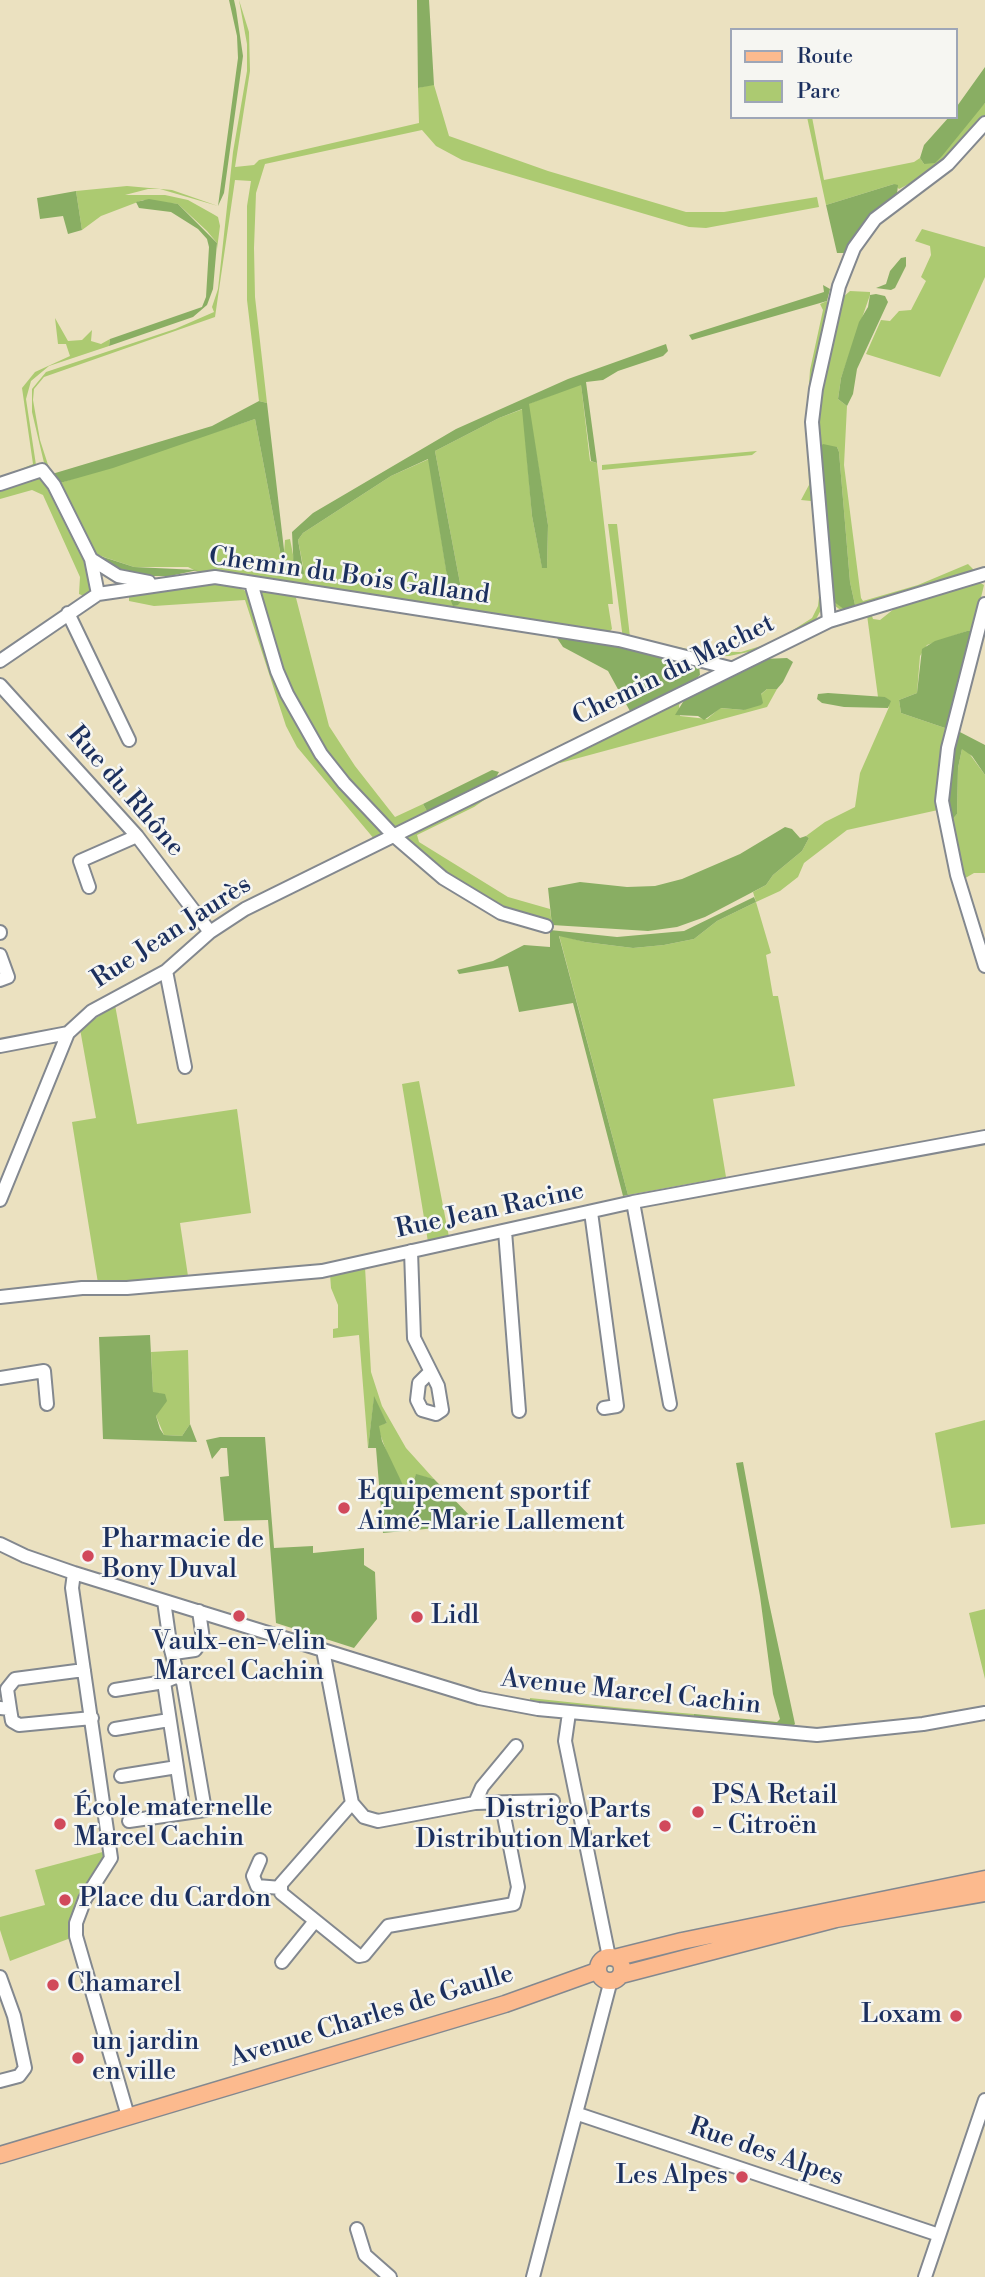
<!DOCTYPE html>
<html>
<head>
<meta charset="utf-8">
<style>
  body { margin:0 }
  #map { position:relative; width:985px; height:2277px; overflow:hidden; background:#ebe1c0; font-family:"Libre Bodoni",serif }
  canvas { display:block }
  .legend { position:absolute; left:730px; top:28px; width:228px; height:91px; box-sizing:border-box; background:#f6f6f2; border:2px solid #9ea6b7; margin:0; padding:9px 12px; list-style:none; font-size:21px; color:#1b2f5e }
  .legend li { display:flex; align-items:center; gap:14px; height:35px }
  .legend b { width:35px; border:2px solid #9ea6b7 }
</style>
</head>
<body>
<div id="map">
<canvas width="985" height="2277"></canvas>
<ul class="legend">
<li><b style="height:9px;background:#fcba8e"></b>Route</li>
<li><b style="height:19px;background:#acca71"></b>Parc</li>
</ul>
</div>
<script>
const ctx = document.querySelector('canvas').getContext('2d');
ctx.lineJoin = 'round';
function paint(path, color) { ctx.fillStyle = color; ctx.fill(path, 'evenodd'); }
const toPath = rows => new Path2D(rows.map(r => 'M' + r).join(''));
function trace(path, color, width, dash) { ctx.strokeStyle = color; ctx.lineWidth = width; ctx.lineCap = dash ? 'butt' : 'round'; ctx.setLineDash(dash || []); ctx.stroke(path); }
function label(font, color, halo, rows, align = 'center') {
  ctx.font = font + ' "Libre Bodoni",serif'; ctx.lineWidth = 5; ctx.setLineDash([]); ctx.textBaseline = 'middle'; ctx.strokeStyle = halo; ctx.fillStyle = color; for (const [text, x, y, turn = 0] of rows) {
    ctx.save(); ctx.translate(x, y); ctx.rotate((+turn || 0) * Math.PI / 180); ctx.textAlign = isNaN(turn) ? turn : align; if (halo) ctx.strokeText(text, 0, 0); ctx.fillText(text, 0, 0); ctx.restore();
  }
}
paint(toPath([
  [239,0,249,32,250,71,235,167,254,165,259,160,419,123,418,88,430,85,434,85,449,136,548,171,686,212,724,212,817,197,819,207,706,228,689,227,462,160,436,146,422,130,265,164,256,193,254,248,255,297,267,403,259,401,247,300,247,206,251,181,235,180,215,317,44,377,34,389,33,400,40,440,50,471,60,483,255,419,283,567,285,540,290,539,297,575,303,566,298,540,303,533,391,476,429,459,451,601,463,599,435,451,499,418,523,409,532,516,542,567,547,568,548,525,528,404,581,384,590,461,597,463,612,592,613,604,608,604,612,629,608,633,366,597,366,593,323,591,323,587,297,583,297,586,288,581,286,584,226,573,198,572,188,567,134,567,95,554,45,467,32,412,32,389,46,372,175,329,214,312,212,307,218,289,233,152,247,71,247,44],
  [985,103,985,118,962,146,917,180,899,189,894,184,826,205,807,117,812,117,824,180,914,162,920,158,924,164],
  [127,186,172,190,218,206,160,189,148,189,125,195,165,195,188,200,213,214,218,217,220,226,217,249,217,243,207,231,178,204,143,200,101,216,82,230,76,191],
  [922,229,985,247,985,277,940,377,866,354,881,320,890,321,899,311,911,310,926,281,921,277,931,255,930,246,915,241],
  [850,291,870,292,870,295,841,378,838,399,847,406,844,465,861,598,863,601,918,585,968,564,974,570,950,581,845,613,832,604,831,591,855,605,850,582,839,452,837,447,818,449,816,430,820,387,842,298],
  [827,301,829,307,816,369,822,608,815,621,763,649,729,656,701,655,623,639,608,524,617,524,630,637,702,652,741,652,774,642,812,618,818,606,820,588,817,548,811,501,801,500,809,485,807,414,810,370,823,310,820,304],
  [55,318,68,341,82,340,92,330,91,341,101,344,110,339,109,346,49,366,31,381,26,399,36,465,31,469,0,478,33,464,22,388,35,372,70,356,66,344,58,344],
  [757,451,752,455,602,470,602,465],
  [36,478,46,482,84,556,92,589,84,596,79,594,80,577,43,495,32,490,0,499,0,487],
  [977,581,984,585,973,631,967,631,927,645,920,656,917,693,899,700,901,713,948,729,938,810,847,830,804,863,798,877,780,891,756,902,771,953,766,955,773,996,778,996,795,1086,713,1099,726,1177,628,1195,559,935,585,942,633,948,664,945,694,939,717,921,756,902,753,892,766,885,773,875,802,851,809,838,806,836,825,822,855,807,860,773,889,707,885,697,878,697,867,615,871,613,873,619,880,620,899,605],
  [222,583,244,590,252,598,282,697,385,835,375,840,297,747,286,726,245,600,154,606,129,601,129,596],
  [266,590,295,594,329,726,355,766,395,817,423,804,428,813,393,828,330,762,291,694,260,598,261,591],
  [767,689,777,689,767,707,560,763,559,759,506,785,474,807,417,835,419,842,508,897,550,909,552,925,534,921,474,896,401,839,405,832,686,697,679,705,680,716,707,719,720,708,744,710],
  [962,749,966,749,985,775,985,873,974,873,962,880,951,821,957,814,958,768],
  [115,1005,137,1124,237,1109,251,1213,180,1223,188,1276,98,1283,72,1122,96,1118,80,1029],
  [419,1081,449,1237,428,1242,402,1084],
  [365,1267,371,1372,382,1406,406,1448,434,1479,416,1475,409,1488,403,1485,391,1464,379,1431,379,1425,387,1423,374,1398,368,1448,359,1335,333,1338,333,1329,338,1328,338,1305,331,1288,330,1274],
  [188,1350,190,1424,182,1436,164,1435,156,1416,160,1408,160,1393,153,1393,151,1352],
  [985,1420,985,1524,951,1528,935,1433],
  [985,1609,985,1679,969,1613],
  [530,1698,624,1708,694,1714,693,1718,558,1706,530,1702],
  [110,1850,85,1899,76,1936,10,1961,0,1930,0,1917,45,1905,35,1870]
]), '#acca71');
paint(toPath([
  [229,0,234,0,236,9,243,56,224,193,218,206,238,58,237,36],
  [417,0,429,0,434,85,418,88],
  [985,67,985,103,942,156,935,163,924,164,920,158,924,145,949,117,955,117,955,109],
  [894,184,898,185,897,194,873,214,844,253,837,253,826,205],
  [76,191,82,230,68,234,63,216,40,219,37,198],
  [149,199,178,204,217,243,213,289,207,305,193,317,109,346,110,339,202,307,206,297,209,247,207,239,198,229,171,212,139,208,136,202],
  [906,257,906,266,895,288,891,290,876,288,886,284,890,271,901,258],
  [823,285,830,289,827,301,692,340,689,335,824,292],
  [876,294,885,296,888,302,857,369,853,394,847,406,838,399,841,378,859,322,868,307,870,295],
  [666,344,668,351,663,356,618,371,603,380,586,382,597,463,591,461,581,385,529,404,548,525,547,568,542,568,532,516,522,409,499,418,435,451,463,599,458,605,453,606,451,601,428,459,391,476,303,533,298,540,304,574,294,573,292,532,313,513,456,429,568,379],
  [259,401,267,403,286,567,283,567,255,419,113,468,60,483,54,480,52,474,212,426],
  [823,444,837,447,839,452,850,582,855,605,845,610,833,601,818,449],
  [94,554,134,567,198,570,170,576,134,576,123,574],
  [967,631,973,631,948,729,901,713,899,700,917,693,922,649,935,641],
  [555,635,620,645,699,665,700,675,690,684,631,713,608,671,563,647],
  [787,658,793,662,783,682,777,689,767,689,761,694,763,703,761,705,744,710,721,708,704,720,698,716,675,715,686,697,763,659],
  [828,693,885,697,891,701,888,708,844,707,822,703,817,699,818,694],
  [956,730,985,745,985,775,972,756,962,749,958,768,957,814,951,821,947,798],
  [492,770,499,772,495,779,428,813,423,804],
  [785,827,792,829,800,838,806,836,809,838,802,851,773,875,766,885,705,917,677,927,648,931,552,925,548,888,580,882,627,887,655,886,682,879,740,854],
  [754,897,756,902,717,921,694,939,664,945,633,948,585,942,559,936,628,1195,623,1196,573,1003,519,1012,508,966,459,974,457,970,493,961,524,945,550,947,550,930,617,937,684,931],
  [150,1335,153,1392,165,1394,167,1401,156,1416,160,1429,164,1435,182,1436,190,1424,197,1442,103,1439,99,1337],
  [374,1396,387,1423,379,1426,382,1441,403,1485,409,1488,412,1485,416,1474,434,1479,478,1524,383,1533,376,1448,368,1448],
  [265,1437,274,1548,313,1546,313,1553,364,1548,364,1565,375,1572,377,1619,354,1648,276,1623,268,1520,224,1521,220,1477,229,1476,227,1448,221,1448,212,1459,206,1440,220,1437],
  [743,1462,768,1598,795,1724,792,1727,693,1718,694,1714,777,1722,780,1719,773,1694,760,1596,736,1463]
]), '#89ae63');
const minor = toPath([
  [0,484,42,470,54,485,91,559,98,594],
  [91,559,118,576,149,582],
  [251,583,277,671,287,694,321,754,344,783,393,835,443,878,501,913,546,926],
  [985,604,948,748,942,801,957,875,985,966],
  [68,613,129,740],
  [829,621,812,422,816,389,839,286,854,248,875,219,948,164,985,123],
  [0,661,98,594,215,577,619,640,730,668],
  [0,685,137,836,210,932],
  [89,887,80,861,137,836],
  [0,932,0,933],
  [0,955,8,977,0,980],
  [166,971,185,1067],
  [0,1046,68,1033],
  [0,1200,68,1033,92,1011,166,971,210,932,245,909,829,621,985,574],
  [633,1202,670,1404],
  [591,1212,617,1406,604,1408],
  [505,1231,519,1411],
  [411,1251,414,1338,438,1386,442,1410,436,1414,422,1410,417,1400,419,1383,429,1373],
  [0,1297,82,1288,127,1288,322,1271,633,1202,985,1137],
  [0,1378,44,1371,47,1404],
  [0,1544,25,1556,74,1573,394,1672,479,1698,538,1709,817,1735,923,1724,985,1713],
  [74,1573,72,1588,111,1858,85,1899,76,1923,76,1936,128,2116],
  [164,1601,171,1650,178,1676,183,1682,205,1810,184,1813,164,1682,178,1676],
  [323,1650,352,1803,364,1817,378,1821,475,1803,553,1801],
  [174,1653,195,1650,203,1639,199,1611],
  [115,1690,164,1682],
  [0,1708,10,1709,7,1689,15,1679,84,1670],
  [10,1709,12,1721,19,1725,92,1718],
  [569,1713,565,1741,609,1957],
  [115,1729,169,1720],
  [121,1776,177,1767],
  [352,1803,281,1884,281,1893,359,1956,364,1955,388,1926,514,1904,518,1887,504,1816,495,1803],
  [475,1803,482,1787,516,1746],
  [129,1821,184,1813],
  [260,1860,253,1876,257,1886,281,1888],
  [282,1962,315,1921],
  [0,1977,14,2016,25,2068,19,2076,0,2081],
  [578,2114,939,2235],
  [357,2229,365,2255,390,2277],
  [533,2277,611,1980],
  [925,2277,985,2100]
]);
const major = toPath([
  '598 1969a12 12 0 1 1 24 0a12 12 0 1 1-24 0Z',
  [614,1958,682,1941,985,1879],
  [621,1975,836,1919,985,1893],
  [0,2155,505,2004,597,1971]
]);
trace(minor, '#83888f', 16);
trace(major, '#83888f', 19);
trace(minor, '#fff', 12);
trace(major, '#fcba8e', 16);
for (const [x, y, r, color] of [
  [344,1508,7,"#d1495b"],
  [88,1556,7,"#d1495b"],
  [239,1616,7,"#d1495b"],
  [417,1617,7,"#d1495b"],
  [698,1812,7,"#d1495b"],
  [60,1824,7,"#d1495b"],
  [665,1826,7,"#d1495b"],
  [65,1900,7,"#d1495b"],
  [53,1985,7,"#d1495b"],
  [956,2016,7,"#d1495b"],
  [78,2058,7,"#d1495b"],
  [742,2177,7,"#d1495b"]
]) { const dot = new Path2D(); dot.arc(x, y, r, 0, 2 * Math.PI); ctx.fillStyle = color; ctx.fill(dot); trace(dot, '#f6f6f2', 2.5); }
label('26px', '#1b2f5e', '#f6f6f2', [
  ["Chemin du Bois Galland",349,577,8],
  ["Chemin du Machet",674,671,-26],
  ["Rue du Rhône",125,792,49],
  ["Rue Jean Jaurès",172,933,-33],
  ["Rue Jean Racine",490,1211,-12],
  ["Avenue Marcel Cachin",631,1693,6],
  ["Avenue Charles de Gaulle",372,2017,-17],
  ["Rue des Alpes",766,2153,19]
]);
label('26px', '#1b2f5e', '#f6f6f2', [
  ["Equipement sportif",358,1493],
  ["Aimé-Marie Lallement",358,1523],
  ["Pharmacie de",102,1541],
  ["Bony Duval",102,1571],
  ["Lidl",431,1617],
  ["Vaulx-en-Velin",239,1643,"center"],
  ["Marcel Cachin",239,1673,"center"],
  ["PSA Retail",712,1797],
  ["- Citroën",712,1827],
  ["École maternelle",74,1809],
  ["Marcel Cachin",74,1839],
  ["Distrigo Parts",651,1811,"right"],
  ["Distribution Market",651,1841,"right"],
  ["Place du Cardon",79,1900],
  ["Chamarel",67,1985],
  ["Loxam",942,2016,"right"],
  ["un jardin",92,2043],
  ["en ville",92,2073],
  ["Les Alpes",728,2177,"right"]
], 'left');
</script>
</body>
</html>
